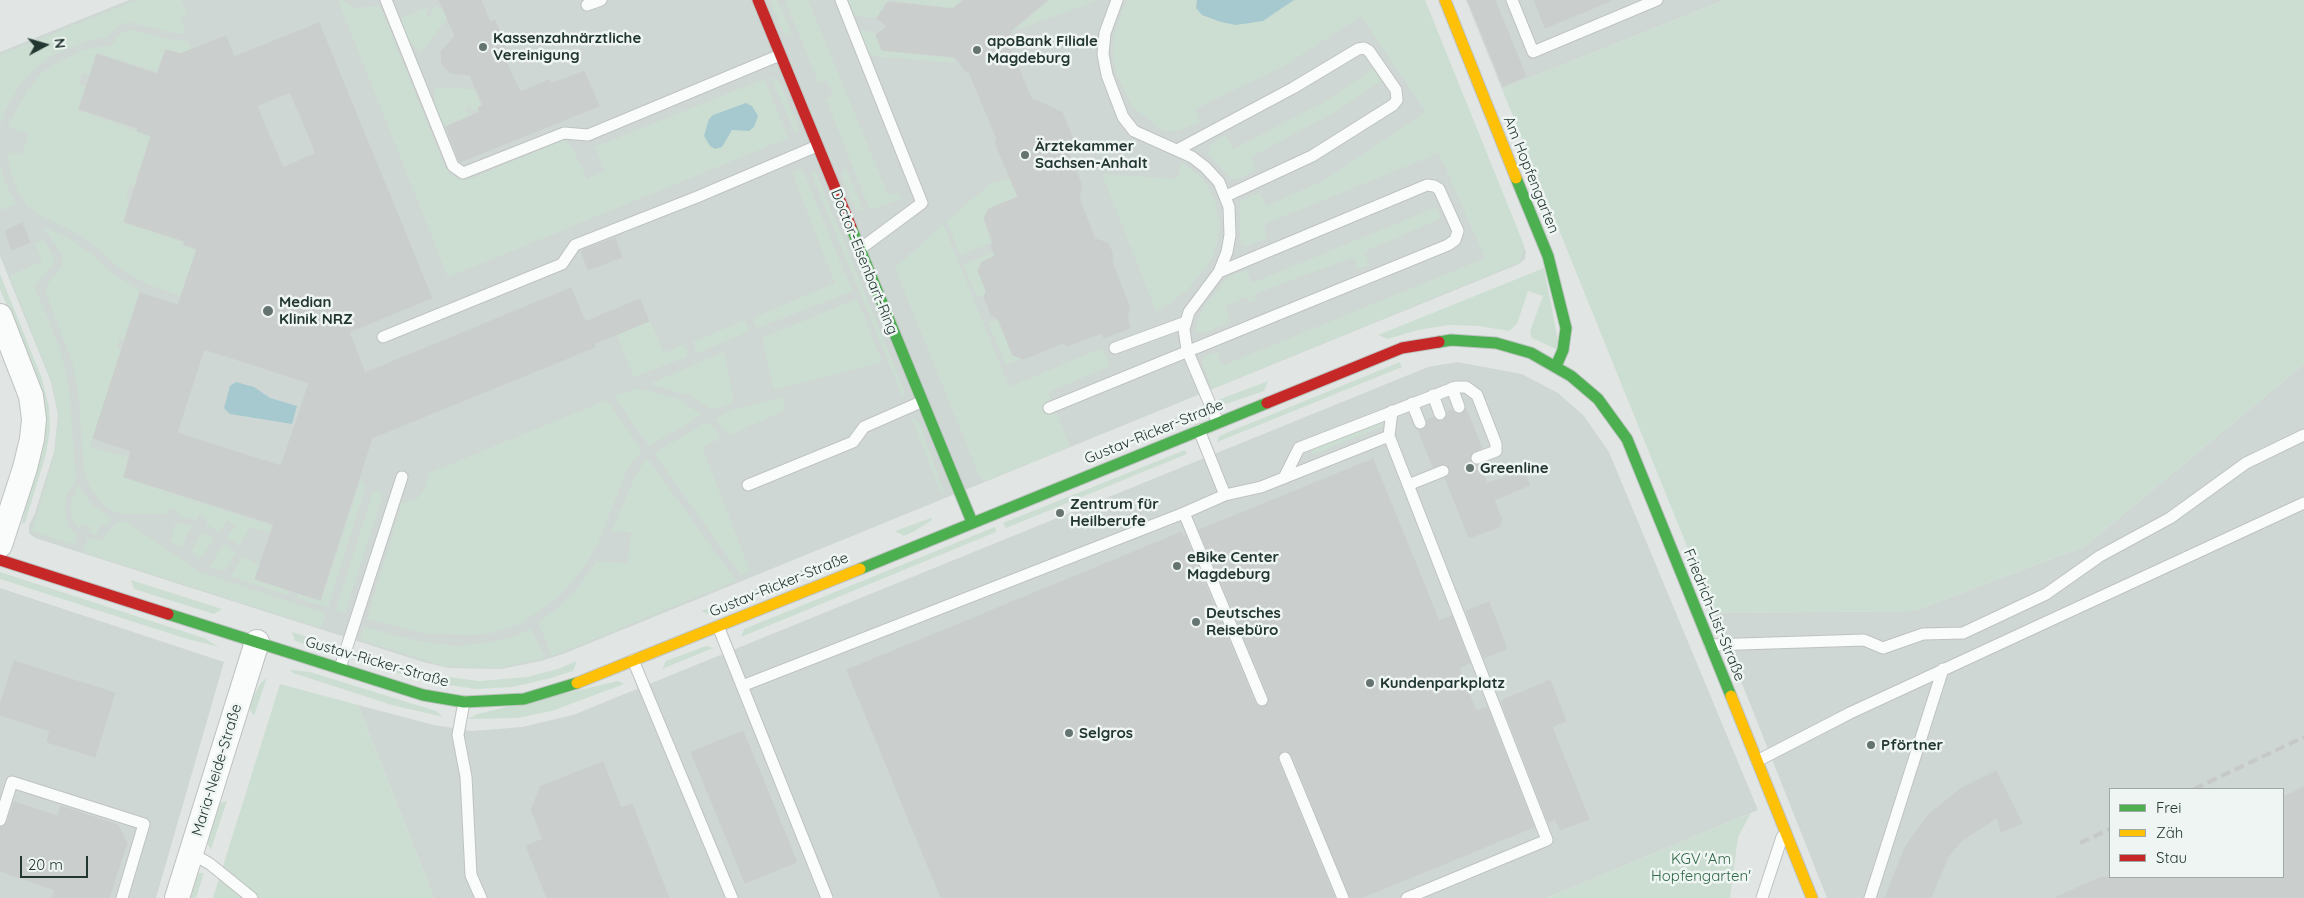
<!DOCTYPE html>
<html>
<head>
<meta charset="utf-8">
<style>
  body { margin:0 }
  #map { position:relative; width:2304px; height:898px; overflow:hidden; background:#e1e6e4; font-family:Quicksand,sans-serif }
  canvas { display:block }
  .legend { position:absolute; left:2109px; top:788px; width:175px; height:90px; box-sizing:border-box; background:#eff5f2; border:1px solid #9da9a5; margin:0; padding:6px 9px; list-style:none; font-size:15px; color:#223632 }
  .legend li { display:flex; align-items:center; gap:10px; height:25px }
  .legend b { width:25px; border:1px solid #9da9a5 }
  .north { position:absolute; left:20px; top:20px; width:50px; height:50px; -webkit-text-stroke:4px #eff5f2; paint-order:stroke; rotate:84deg; font-size:14px; font-weight:700; line-height:20px; text-align:center; color:#223632 }
  .north::after { content:''; display:block; margin:auto; width:18px; height:22px; background:#223632; clip-path:polygon(50% 0,100% 100%,50% 72%,0 100%) }
  .scale { position:absolute; left:20px; top:856px; width:68px; height:22px; box-sizing:border-box; border:2px solid #223632; border-top:0; padding-left:6px; font-size:15px; line-height:18px; white-space:nowrap; color:#223632; -webkit-text-stroke:4px #eff5f2; paint-order:stroke }
</style>
</head>
<body>
<div id="map">
<canvas width="2304" height="898"></canvas>
<ul class="legend">
<li><b style="height:6px;background:#4caf50"></b>Frei</li>
<li><b style="height:6px;background:#ffc107"></b>Zäh</li>
<li><b style="height:6px;background:#c62828"></b>Stau</li>
</ul>
<div class="north">N</div>
<div class="scale">20 m</div>
</div>
<script>
const ctx = document.querySelector('canvas').getContext('2d');
ctx.lineJoin = 'round';
function paint(path, color) { ctx.fillStyle = color; ctx.fill(path, 'evenodd'); }
const toPath = rows => new Path2D(rows.map(r => 'M' + r).join(''));
function trace(path, color, width, dash) { ctx.strokeStyle = color; ctx.lineWidth = width; ctx.lineCap = dash ? 'butt' : 'round'; ctx.setLineDash(dash || []); ctx.stroke(path); }
function label(font, color, halo, rows, align = 'center') {
  ctx.font = font + ' Quicksand,sans-serif'; ctx.lineWidth = 5; ctx.setLineDash([]); ctx.textBaseline = 'middle'; ctx.strokeStyle = halo; ctx.fillStyle = color; for (const [text, x, y, turn = 0] of rows) {
    ctx.save(); ctx.translate(x, y); ctx.rotate((+turn || 0) * Math.PI / 180); ctx.textAlign = isNaN(turn) ? turn : align; if (halo) ctx.strokeText(text, 0, 0); ctx.fillText(text, 0, 0); ctx.restore();
  }
}
paint(toPath([
  [129,0,1423,0,1526,252,1525,259,1519,264,563,654,541,661,501,669,449,668,423,662,35,538,29,533,29,525,35,513,54,452,58,415,51,382,0,256,0,52],
  [1466,0,1725,0,1502,89],
  [1457,362,1522,374,1558,393,1584,416,1609,452,1758,810,1547,898,434,898,358,705,434,725,472,731,522,727,573,715,1428,367],
  [2304,364,2304,898,1827,898,1714,613,1914,611,2085,546],
  [2110,789,2283,789,2283,877,2110,877],
  [0,588,224,662,156,898,0,898]
]), '#cfd7d4');
paint(toPath([
  [137,0,181,0,187,15,180,18,186,34,169,32,128,22,119,25,107,37,87,41,55,54,37,66,21,83,6,108,0,126,0,55],
  [338,0,342,0,356,8,380,6,445,167,452,176,458,179,468,180,564,140,571,146,587,179,605,171,595,147,764,79,788,138,448,277],
  [770,0,777,0,793,37,783,32],
  [785,0,808,0,888,195,899,193,901,199,870,210,826,99,833,96,827,80,819,83],
  [848,0,962,0,952,8,888,0,876,18,855,16],
  [1050,0,1099,0,1013,31],
  [1127,0,1425,0,1524,245,1520,262,1212,389,1202,362,1204,357,1217,352,1222,366,1485,258,1439,153,1264,224,1267,238,1247,246,1242,245,1240,240,1240,204,1242,200,1259,193,1267,206,1323,181,1426,112,1361,16,1289,63,1195,109,1200,122,1178,131,1163,131,1132,106,1116,73,1113,55,1114,35],
  [1725,0,2304,0,2304,364,2085,546,1914,611,1714,613,1502,89],
  [429,6,426,16,430,17,434,7,437,6,438,9,442,8,447,19,420,53,408,40,399,19],
  [859,29,875,33,882,51,954,58,954,63,871,56],
  [130,30,168,39,188,41,192,51,191,56,165,49,157,72,96,53,89,75,82,73,79,85,85,86,78,110,210,157,201,184,141,165,134,186,130,185,126,197,130,198,123,222,183,242,182,245,256,268,246,296,187,276,180,296,145,283,121,269,84,237,38,214,28,207,18,191,11,173,7,152,22,155,29,134,8,127,28,89,42,73,57,63,81,51,111,45,122,33],
  [1373,69,1381,81,1340,109,1251,157,1256,170,1237,179,1231,179,1208,154,1210,146,1216,140,1226,135,1233,149,1321,104],
  [771,77,779,81,799,129,796,135],
  [435,88,474,89,481,105,477,108,477,111,467,107,465,111,469,113,468,116,442,127,434,101],
  [1182,163,1202,178,1214,198,1219,221,1217,244,1210,262,1188,289,1171,303,1156,311,1102,174,1177,179],
  [0,164,4,180,16,205,0,210],
  [845,166,864,212,855,209,842,177],
  [802,169,852,291,757,328,753,318,835,283,792,172],
  [810,170,816,173,904,390,903,398],
  [1009,178,1019,196,988,208,984,218,991,243,960,255,947,221,990,184],
  [1437,207,1441,218,1364,252,1369,265,1358,269,1354,257,1254,294,1256,300,1249,302,1246,297,1225,306,1230,322,1204,333,1196,333,1198,320,1208,301,1230,276,1246,270,1252,283],
  [943,224,1009,387,1102,348,1110,366,1048,392,1070,447,985,481,979,475,895,268],
  [43,227,72,240,92,255,114,275,140,290,124,339,120,338,117,347,121,349,90,447,128,457,123,477,272,526,269,532,250,527,240,545,227,538,235,526,227,520,219,532,206,524,207,518,200,515,196,520,177,515,179,511,169,508,167,514,121,514,106,507,92,491,84,471,79,398,73,364,46,293,47,285,62,267,63,255],
  [43,239,54,258,54,263,37,283,35,288,60,349,69,389,76,480,67,494,65,508,66,519,69,528,78,534,74,545,32,531,54,457,59,416,52,383,10,276,42,261,35,244],
  [993,252,994,256,981,262,978,271,986,291,984,294,977,297,963,265],
  [1544,268,1560,351,1532,338,1530,331,1543,296,1528,291,1517,324,1509,331,1479,326,1449,325,1418,330,1388,339,1378,335],
  [0,274,41,376,49,407,50,428,46,454,25,523,22,524,44,407,40,387,0,289],
  [857,299,882,362,774,390,762,338],
  [998,319,1012,356,1022,359,1006,365,988,323],
  [745,320,750,331,697,353,693,342],
  [650,321,664,353,683,345,688,350,686,357,634,377,617,335],
  [724,352,734,402,712,410,689,395,650,384],
  [1400,362,1402,367,1217,442,1219,436],
  [1268,381,1264,391,1226,404,1218,400],
  [639,388,680,400,702,415,649,446,614,396],
  [781,397,786,410,729,435,715,419,732,410],
  [607,400,642,451,634,459,626,472,598,543,584,566,563,593,522,623,492,633,475,635,426,634,367,619,402,503,414,500,420,496,425,488,429,473],
  [1193,410,1190,419,1160,432,1151,428],
  [911,417,919,422,944,493,942,493,940,490],
  [1381,421,1383,422,1383,426,1314,454,1311,452,1312,449],
  [706,423,709,423,721,438,702,447,750,571,741,575,654,453],
  [1185,450,1187,454,1006,528,1003,523],
  [647,458,736,581,552,656,538,622,557,609,575,592,596,562,628,563,631,532,612,531,636,474],
  [361,479,365,488,328,607,297,598,298,594,321,601],
  [78,485,92,505,111,519,106,526,100,524,96,535,90,533,92,527,82,524,79,529,72,519,71,503],
  [379,490,382,497,345,613,336,610,373,492],
  [931,518,932,520,913,532,904,536,895,531],
  [121,522,127,522,137,529,200,572,326,614,321,628,83,552,88,538,98,540,104,538,115,524],
  [176,522,192,526,181,547,170,541],
  [995,527,996,532,741,637,744,629],
  [202,532,214,538,201,558,191,552],
  [224,544,236,552,225,571,209,567],
  [242,556,259,565,255,579,290,591,288,595,231,577],
  [806,568,804,577,711,615,701,611],
  [0,572,204,638,219,647,184,638,0,579],
  [131,580,222,609,214,614,134,589],
  [364,627,419,641,456,646,492,642,512,637,531,629,545,658,496,668,444,666,360,640],
  [292,632,334,646,324,650,295,641],
  [706,646,713,648,662,669,666,661],
  [356,653,426,674,479,681,527,677,558,669,577,661,573,671,551,678,513,687,476,689,428,682,361,662],
  [290,670,310,672,436,711,443,717,392,705,293,673],
  [267,677,254,716,249,708,251,701,260,684],
  [618,681,624,684,552,711,517,718,468,719,477,714],
  [280,684,358,705,434,898,213,898],
  [227,801,211,849,206,842,217,804],
  [1751,813,1738,837,1730,898,1547,898],
  [195,873,204,873,196,898,187,898]
]), '#ccded2');
paint(toPath([
  [1197,0,1294,0,1263,21,1236,25,1221,22,1202,15,1196,8],
  [746,103,752,106,758,116,754,127,749,131,732,130,722,147,715,149,710,146,704,136,709,119,713,115],
  [236,382,254,387,270,398,297,406,292,424,230,414,224,408,230,386]
]), '#a6c9d0');
const building = toPath([
  [439,0,481,0,490,22,495,20,505,45,510,59,506,61,520,92,549,80,551,84,584,71,599,106,460,162,446,127,480,112,478,108,483,105,470,75,450,73,442,64,441,52,455,36,439,0],
  [964,0,1047,0,1011,31,1010,48,1031,98,1062,112,1074,142,1069,154,1082,186,1079,198,1095,239,1108,243,1111,250,1113,257,1112,262,1130,308,1127,317,1130,328,1104,338,1101,333,1068,346,1063,343,1024,359,1013,355,998,319,991,315,984,297,986,291,978,271,982,262,995,256,991,246,993,241,984,218,989,209,1018,197,995,143,997,139,969,72,965,71,955,57,882,50,876,35,887,27,877,18,888,2,953,9,964,0],
  [1468,0,1495,0,1526,76,1503,86,1468,0],
  [1534,0,1611,0,1611,1,1545,28,1534,0],
  [319,23,432,298,349,332,365,373,571,288,585,322,640,299,649,321,594,344,595,347,372,438,320,600,255,579,274,524,124,477,131,451,93,438,140,293,178,305,197,249,184,245,185,241,124,222,151,136,137,131,138,128,79,109,97,54,157,74,166,50,180,54,226,36,234,57,319,23],
  [290,92,316,153,283,168,257,106,290,92],
  [204,349,309,383,281,466,177,433,204,349],
  [22,223,30,242,12,250,5,231,22,223],
  [615,238,622,257,588,270,581,251,615,238],
  [1466,409,1482,448,1472,453,1470,460,1473,464,1480,465,1487,484,1523,469,1530,485,1494,500,1502,520,1499,527,1469,538,1445,478,1449,475,1450,468,1444,464,1433,467,1418,430,1426,428,1427,420,1433,417,1438,421,1442,421,1446,418,1447,412,1452,410,1455,413,1461,414,1466,409],
  [1373,459,1439,621,1452,616,1470,663,1459,668,1476,711,1487,707,1534,827,1361,898,1350,898,1292,755,1285,751,1279,754,1278,761,1335,898,941,898,847,670,1182,532,1183,537,1185,536,1255,703,1258,706,1264,707,1268,704,1269,697,1199,530,1373,459],
  [1489,602,1507,649,1484,658,1466,611,1489,602],
  [14,661,115,693,95,757,47,742,50,731,0,715,0,705,14,661],
  [1550,680,1566,721,1552,727,1589,819,1560,830,1555,819,1548,822,1501,701,1550,680],
  [743,731,797,862,745,883,691,752,743,731],
  [603,762,621,808,632,804,669,898,547,898,526,846,543,839,531,810,541,786,603,762],
  [1996,771,2022,823,2001,832,1997,818,1962,840,1948,857,1931,898,1885,898,1905,847,1928,815,1960,789,1996,771],
  [2304,787,2304,898,2054,898,2102,877,2283,877,2283,797,2304,787],
  [14,802,58,816,61,806,118,825,127,843,109,898,52,898,55,890,0,871,0,827,7,823,14,802]
]);
paint(building, '#cacfcd');
trace(building, '#cacfcd', 1);
const lane = toPath([
  [386,0,453,166,463,173,564,133,588,135,780,55],
  [841,0,922,203,860,249],
  [1117,0,1105,33,1103,54,1107,75,1123,117,1134,131,1192,157,1205,167,1219,182,1229,207,1230,235,1227,252,1219,272,1189,312,1184,329,1187,350,1218,423],
  [1512,0,1533,52,1657,0],
  [587,5,601,0],
  [1177,150,1293,88,1358,49,1364,48,1369,51,1396,90,1397,100,1393,105,1312,156,1226,196],
  [383,337,562,264,575,245,697,197,817,146],
  [1115,348,1186,322],
  [1452,388,1459,407],
  [1433,395,1440,414],
  [1412,403,1420,423],
  [1049,408,1448,245,1455,240,1458,231,1439,189,1434,186,1427,185,1219,272],
  [1392,411,1389,436,1547,840,1407,898],
  [1199,430,1225,495],
  [1284,478,1299,448,1456,387,1466,387,1477,395,1496,444,1496,451,1477,458],
  [748,485,853,442,864,427,921,402],
  [1408,485,1443,471],
  [1184,513,1262,700],
  [718,626,827,898],
  [1710,645,1864,640,1883,648,1923,634,1963,633,2046,594,2100,556,2170,518,2246,463,2304,435],
  [633,660,732,898],
  [340,668,402,477],
  [742,686,1184,513,1225,495,1261,487,1389,436],
  [464,702,458,735,466,777,471,875,481,898],
  [1285,758,1343,898],
  [1757,761,1850,713,2304,503],
  [0,820,12,782,144,824,122,898],
  [191,853,210,864,252,898],
  [1762,898,1782,837],
  [1870,898,1943,669]
]);
const street = toPath([
  [0,316,31,396,34,419,32,439,25,468,0,545],
  [177,898,257,642]
]);
const fast = toPath([
  [1516,178,1548,256,1566,328,1563,350,1556,366],
  [851,227,972,522],
  [1439,342,1451,340,1496,343,1531,353,1571,376,1598,399,1627,439,1731,696],
  [860,569,1267,403],
  [168,614,423,695,464,702,524,699,577,683]
]);
const slow = toPath([
  [1445,0,1516,178],
  [577,683,860,569],
  [1731,696,1812,898]
]);
const jam = toPath([
  [758,0,851,227],
  [1267,403,1402,348,1439,342],
  [0,560,168,614]
]);
trace(lane, '#bec3c1', 13);
trace(street, '#bec3c1', 26);
trace(fast, '#bec4c1', 13);
trace(slow, '#bec4c1', 13);
trace(jam, '#bec4c1', 13);
trace(lane, '#fafbfb', 11);
trace(street, '#fafbfb', 24);
trace(fast, '#4caf50', 11);
trace(slow, '#ffc107', 11);
trace(jam, '#c62828', 11);
trace(toPath([
  [2194,789,2304,737],
  [2080,843,2110,829]
]), '#c6c9c8', 4, [10, 5]);
for (const [x, y, r, color] of [
  [483,47,5,"#657470"],
  [977,50,5,"#657470"],
  [1025,155,5,"#657470"],
  [268,311,6,"#657470"],
  [1470,468,5,"#657470"],
  [1060,513,5,"#657470"],
  [1177,566,5,"#657470"],
  [1196,622,5,"#657470"],
  [1370,683,5,"#657470"],
  [1069,733,5,"#657470"],
  [1871,745,5,"#657470"]
]) { const dot = new Path2D(); dot.arc(x, y, r, 0, 2 * Math.PI); ctx.fillStyle = color; ctx.fill(dot); trace(dot, '#eff5f2', 2); }
label('bold 15px', '#223632', '#eff5f2', [
  ["Kassenzahnärztliche",493,38],
  ["Vereinigung",493,55],
  ["apoBank Filiale",987,41],
  ["Magdeburg",987,58],
  ["Ärztekammer",1035,146],
  ["Sachsen-Anhalt",1035,163],
  ["Median",279,302],
  ["Klinik NRZ",279,319],
  ["Greenline",1480,468],
  ["Zentrum für",1070,504],
  ["Heilberufe",1070,521],
  ["eBike Center",1187,557],
  ["Magdeburg",1187,574],
  ["Deutsches",1206,613],
  ["Reisebüro",1206,630],
  ["Kundenparkplatz",1380,683],
  ["Selgros",1079,733],
  ["Pförtner",1881,745]
], 'left');
label('15px', '#223632', '#eff5f2', [
  ["Am Hopfengarten",1531,175,68],
  ["Doctor-Eisenbart-Ring",864,262,68],
  ["Gustav-Ricker-Straße",1154,432,-22],
  ["Gustav-Ricker-Straße",779,585,-22],
  ["Friedrich-List-Straße",1714,615,68],
  ["Gustav-Ricker-Straße",377,662,16],
  ["Maria-Neide-Straße",217,770,-73]
]);
label('15px', '#316849', '#eff5f2', [
  ["KGV 'Am",1701,859],
  ["Hopfengarten'",1701,876]
]);
</script>
</body>
</html>
